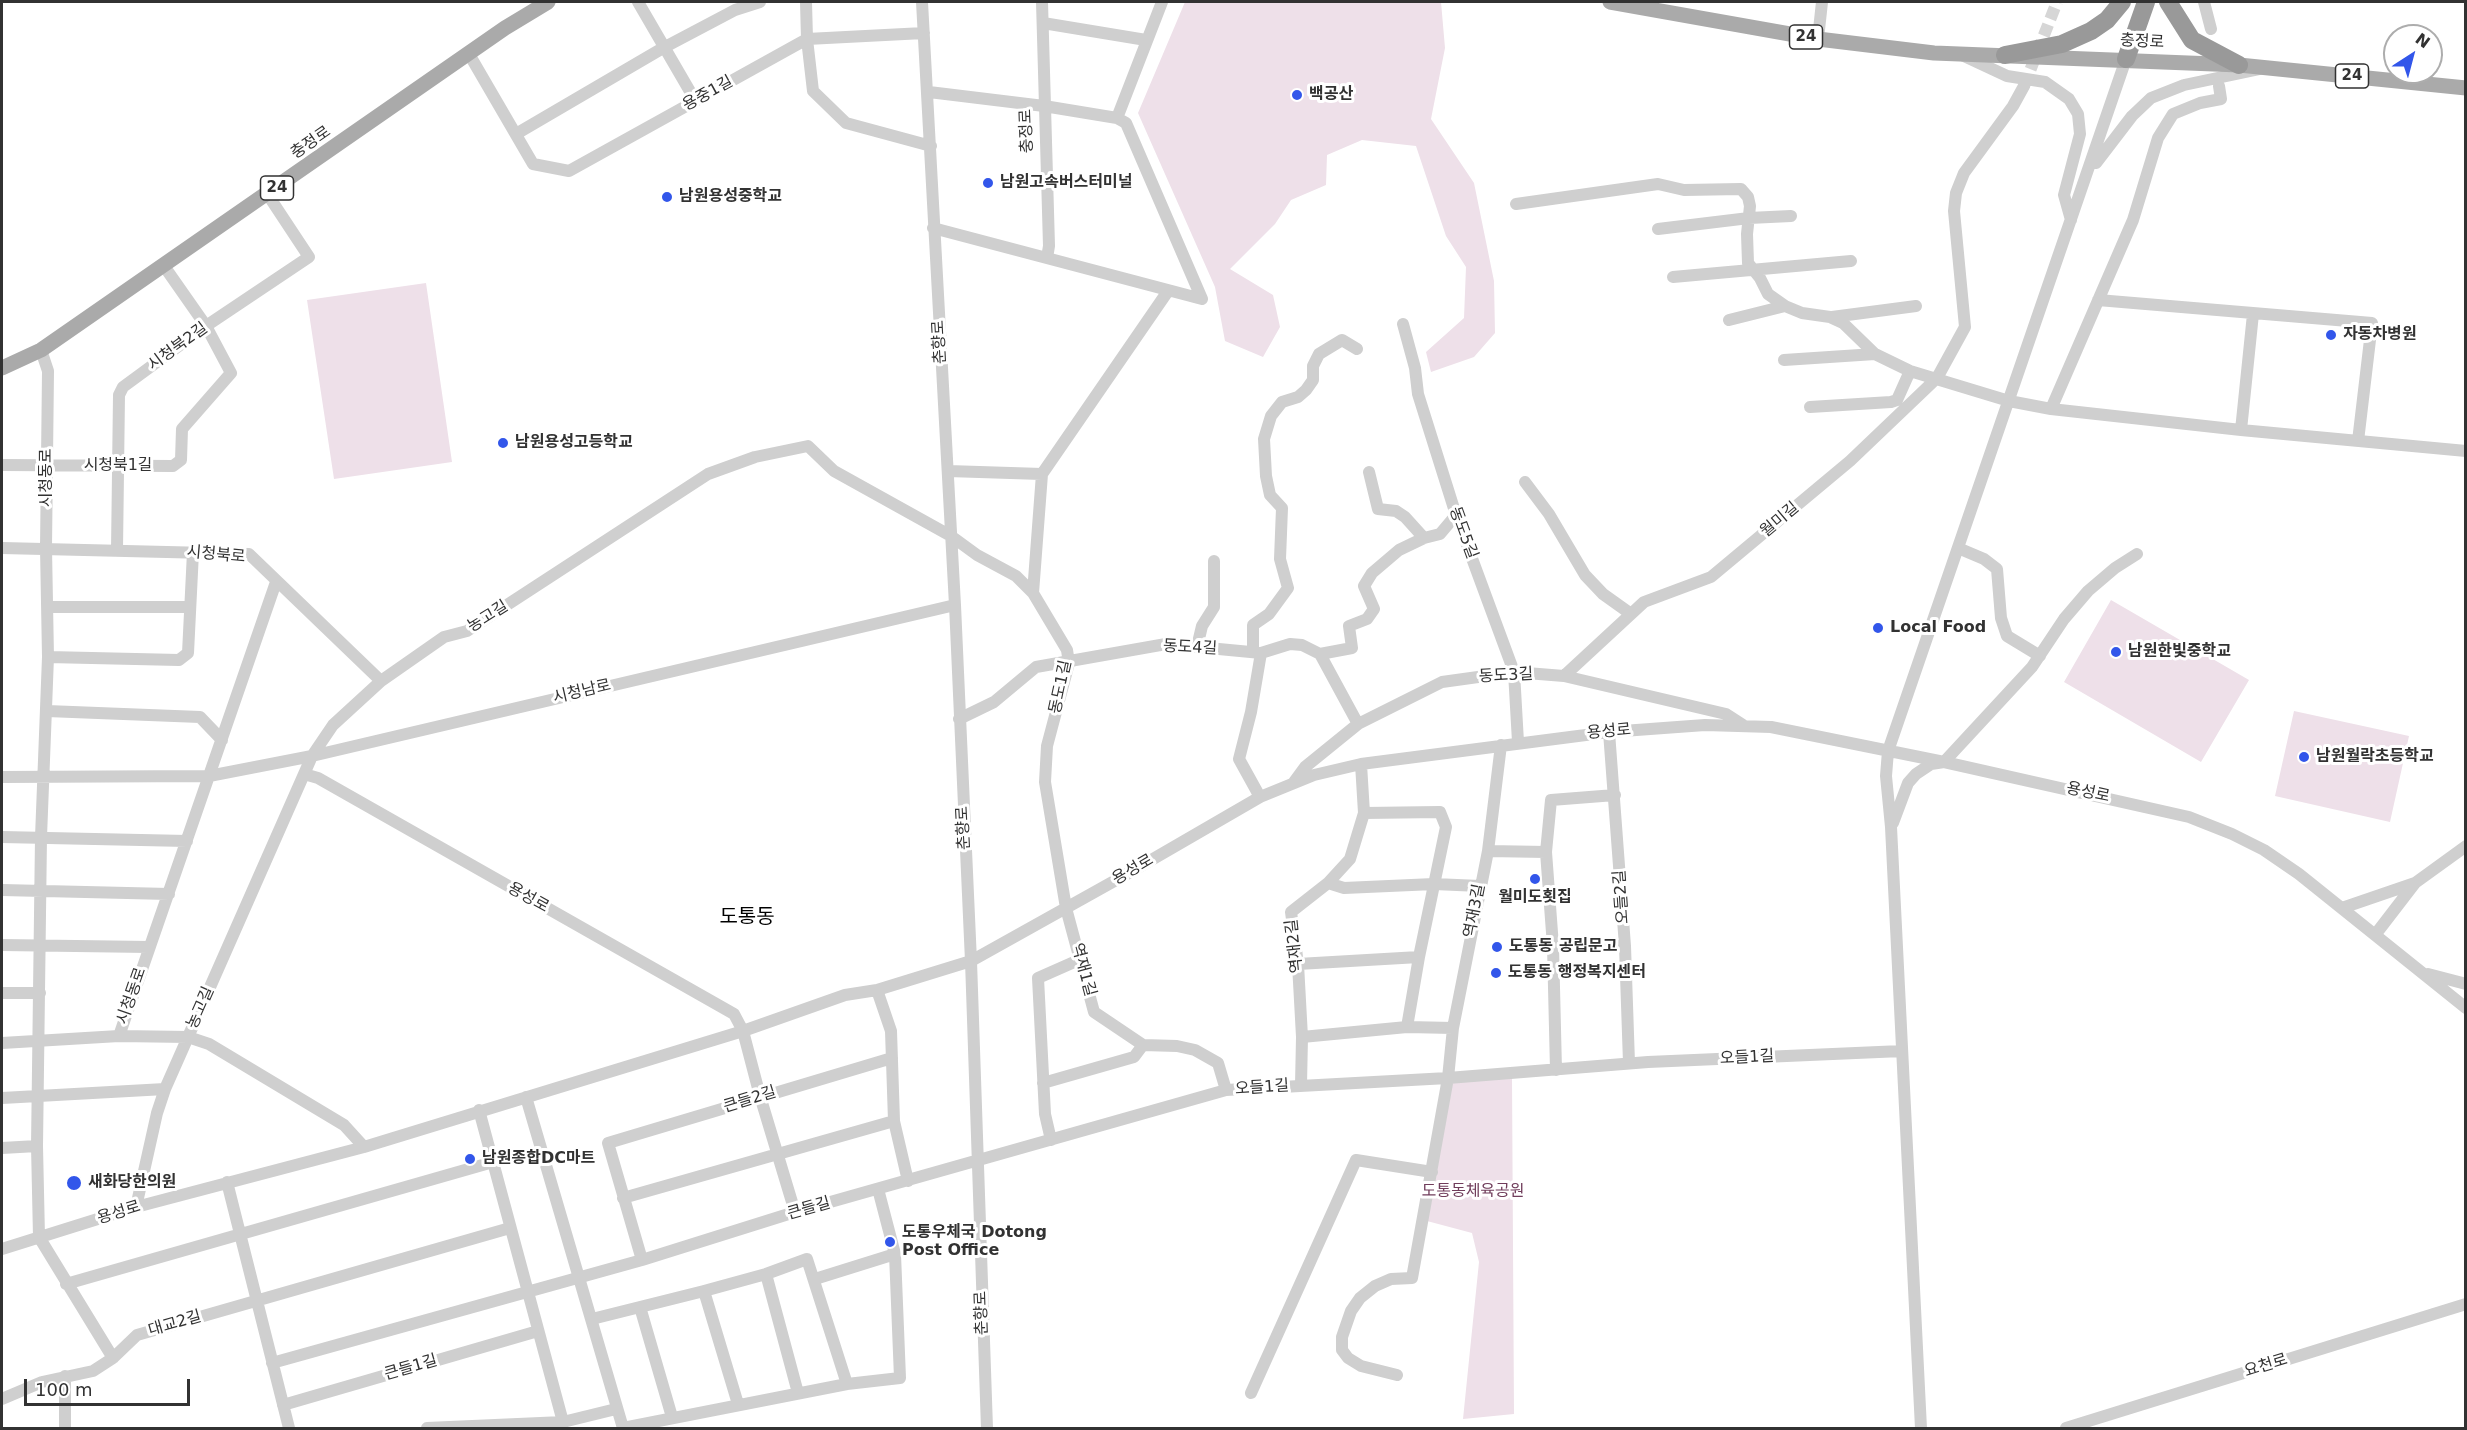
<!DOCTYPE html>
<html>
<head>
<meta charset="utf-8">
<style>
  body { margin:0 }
  #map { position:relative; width:2467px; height:1430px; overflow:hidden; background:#fff; font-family:"DejaVu Sans",sans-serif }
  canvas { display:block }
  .frame { position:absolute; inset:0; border:3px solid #323232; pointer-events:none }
  .north { position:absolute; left:2383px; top:24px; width:60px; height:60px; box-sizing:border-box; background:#fff; border:2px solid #adadad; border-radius:50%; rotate:36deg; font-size:16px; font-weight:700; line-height:24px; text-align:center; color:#323232 }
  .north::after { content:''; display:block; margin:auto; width:21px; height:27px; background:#3256ea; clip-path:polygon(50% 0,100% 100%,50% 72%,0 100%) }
  .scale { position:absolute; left:24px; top:1379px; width:166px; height:27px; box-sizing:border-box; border:3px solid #323232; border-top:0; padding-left:8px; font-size:18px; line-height:21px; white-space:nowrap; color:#323232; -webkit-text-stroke:4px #fff; paint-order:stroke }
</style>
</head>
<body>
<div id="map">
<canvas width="2467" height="1430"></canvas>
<div class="frame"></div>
<div class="north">N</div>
<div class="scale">100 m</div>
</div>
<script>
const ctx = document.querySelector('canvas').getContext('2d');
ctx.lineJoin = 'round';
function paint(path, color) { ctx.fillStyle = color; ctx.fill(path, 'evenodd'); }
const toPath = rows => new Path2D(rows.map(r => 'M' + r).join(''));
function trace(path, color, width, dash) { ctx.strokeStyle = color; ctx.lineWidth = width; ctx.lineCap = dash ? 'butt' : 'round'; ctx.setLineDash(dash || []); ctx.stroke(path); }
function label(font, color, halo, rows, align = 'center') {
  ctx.font = font + ' "DejaVu Sans","Noto Sans KR",sans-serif'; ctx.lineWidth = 6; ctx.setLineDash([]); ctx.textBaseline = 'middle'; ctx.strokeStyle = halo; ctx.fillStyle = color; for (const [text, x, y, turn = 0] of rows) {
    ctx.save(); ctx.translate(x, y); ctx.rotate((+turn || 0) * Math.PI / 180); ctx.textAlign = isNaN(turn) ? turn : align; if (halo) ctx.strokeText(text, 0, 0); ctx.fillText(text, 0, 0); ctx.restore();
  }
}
paint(toPath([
  [1185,2,1441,2,1445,48,1431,119,1474,183,1494,281,1495,333,1474,357,1431,372,1426,352,1464,318,1466,267,1446,236,1416,146,1362,140,1327,155,1326,185,1291,200,1275,224,1230,269,1273,295,1280,327,1263,357,1225,341,1215,287,1138,113],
  [426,283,452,462,334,479,307,300],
  [2111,600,2249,680,2201,762,2064,682],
  [2294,711,2409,736,2390,822,2275,796],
  [1512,1078,1514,1414,1463,1419,1479,1262,1472,1233,1427,1221,1452,1083]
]), '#eee0e9');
trace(toPath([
  [2024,86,2057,2]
]), '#d6d6d6', 12, [12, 6]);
trace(toPath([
  [638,2,695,100],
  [806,2,807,39,813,91,846,123,931,146],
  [922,2,955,605,971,961,987,1428],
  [1042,2,1049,246,1047,258],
  [2204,2,2211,29],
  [1043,23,1146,40],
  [1818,39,1822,2],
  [469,54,533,164,569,171,807,39,924,33],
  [1962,55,2007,76,2045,82,2069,99,2078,114,2080,134,2064,195,2071,220],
  [929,92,1044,106,1117,118,1126,123,1202,299,933,228],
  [1117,118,1162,2],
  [516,134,663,48,735,10,760,2],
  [2096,163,2132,116,2151,98,2184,85,2260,69],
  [1516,204,1658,184,1684,190,1741,189,1748,197,1750,206,1747,234,1748,263,1760,278,1768,294,1785,306,1802,313,1830,317,1843,323,1875,354,1910,371,2009,401,2051,409,2241,430,2466,451],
  [1658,229,1749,218,1791,216],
  [1673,277,1851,261],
  [2098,300,2372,323,2358,441],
  [1832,317,1916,306],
  [1729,320,1785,306],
  [1403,324,1415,368,1418,394,1456,515,1514,672,1518,742],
  [41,350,48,371,46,548,48,657,41,837,37,1146,39,1237,113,1358],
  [1784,360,1875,354],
  [1810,407,1891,402,1897,400,1910,371],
  [2051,409,2133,220,2158,138,2173,114,2200,103,2221,99,2219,86],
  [2241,430,2253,314],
  [2,465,173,466,181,460,182,429,231,373,206,326,164,266],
  [948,471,1042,474],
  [1369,472,1378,509,1396,511,1405,517,1424,538],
  [1042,474,1033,593,1067,650,1069,663,1047,746,1045,782,1066,908,1094,1012,1143,1045,1177,1046,1195,1050,1218,1063,1226,1090],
  [1042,474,1168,291],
  [1525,482,1549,514,1585,575,1603,594,1631,614],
  [2,548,249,554,381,681],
  [1958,548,1984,559,1997,569,2001,618,2007,636,2040,656],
  [117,550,119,395,123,387,206,326,309,257,268,195],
  [48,607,190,607],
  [1197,647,1202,626,1214,607,1214,561],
  [1253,652,1253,625,1269,614,1288,588,1280,559,1282,508,1270,495,1266,476,1264,439,1271,416,1282,402,1298,397,1306,390,1313,380,1313,366,1319,354,1342,340,1357,349],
  [1320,654,1352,648,1349,626,1367,619,1374,609,1364,586,1372,573,1399,550,1424,538,1440,534,1456,515],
  [48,657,179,660,188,653,193,552],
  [1564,676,1644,602,1711,577,1850,461,1937,378,1965,327,1954,211,1956,193,1964,173,2013,106,2024,86],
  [47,711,200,717,222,740],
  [959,719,994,702,1036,667,1166,644,1261,653,1290,644,1302,645,1320,654,1358,724],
  [1609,732,1625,946,1629,1063],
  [304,774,318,778,734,1014,743,1031,760,1096,795,1212],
  [2,777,209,776,312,756,955,605],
  [1294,782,1305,767,1358,724,1442,682,1514,672,1564,676,1726,714,1743,725],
  [1260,797,1239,759,1251,712,1261,653],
  [1364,813,1440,812,1446,827,1419,957,1407,1027],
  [1893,823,1908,783,1916,774,1931,764,1944,762,2032,667,2064,619,2088,591,2115,568,2137,554],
  [2,837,187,841],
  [1488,851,1546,852],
  [1328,883,1344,888,1434,884,1480,886],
  [2415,883,2466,846],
  [2,890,169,894],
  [2342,908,2415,883,2375,935],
  [2,945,149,947],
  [1553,946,1625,946],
  [1298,964,1419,957],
  [2428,974,2466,984],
  [877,990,891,1031,894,1121,908,1181],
  [2,993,40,993],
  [119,1036,276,582],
  [1302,1037,1407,1027,1453,1028],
  [2,1043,119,1036,188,1037,165,1089,157,1113,136,1207],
  [1556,1070,1553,946,1546,852,1551,800,1615,795],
  [1043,1083,1134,1057,1143,1045],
  [1301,1085,1302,1037,1298,964,1291,912,1328,883,1350,859,1364,813,1361,764],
  [526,1097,623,1428],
  [2,1098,165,1089],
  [479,1110,563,1422],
  [1051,1140,1045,1114,1038,978,1081,959],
  [364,1147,344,1125,209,1044,188,1037,312,756,333,725,381,681,444,637,467,631,708,474,755,457,808,446,834,471,951,536,977,555,1016,576,1033,593],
  [2,1148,37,1146],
  [227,1182,289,1428],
  [623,1198,894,1121],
  [2,1249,136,1207,364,1147,743,1031,845,995,877,990,971,961,1134,870,1260,797,1314,775,1361,764,1609,732,1705,725,1771,727,1944,762,2189,817,2232,834,2264,850,2299,874,2466,1008],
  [642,1260,608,1143,892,1058],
  [766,1274,798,1393],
  [815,1279,895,1254],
  [66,1284,493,1162],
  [704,1291,738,1404],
  [640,1307,672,1417],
  [592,1319,704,1291,766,1274,807,1259,847,1384],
  [272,1363,642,1260,795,1212,1226,1090,1448,1078,1648,1062,1902,1051],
  [1397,1375,1361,1366,1348,1358,1342,1350,1342,1337,1351,1311,1360,1298,1375,1286,1391,1279,1412,1278,1448,1078,1453,1028,1488,851,1501,745],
  [65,1376,65,1428],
  [1251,1393,1356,1160,1432,1172],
  [2,1399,42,1382,93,1371,113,1358,137,1335,510,1228],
  [283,1405,538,1331],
  [427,1428,563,1422,616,1409],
  [623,1428,847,1384,900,1378,895,1254,878,1189],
  [1921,1428,1891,827,1886,776,1888,751,2126,59],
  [2066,1428,2466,1304]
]), '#cfcfcf', 12);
trace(toPath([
  [1610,2,1818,39,1934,53,2239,65,2466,88],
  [2,368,41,350,505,28,548,2]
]), '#aaa', 15);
trace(toPath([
  [2168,2,2192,40,2239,65],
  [2005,55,2062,44,2091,31,2107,20,2122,2],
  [2126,59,2146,2]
]), '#999', 18);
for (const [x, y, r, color] of [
  [1297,95,6,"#3256ea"],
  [988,183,6,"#3256ea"],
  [667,197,6,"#3256ea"],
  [2331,335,6,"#3256ea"],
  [503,443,6,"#3256ea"],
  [1878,628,6,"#3256ea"],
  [2116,652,6,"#3256ea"],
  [2304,757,6,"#3256ea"],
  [1535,879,6,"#3256ea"],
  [1497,947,6,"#3256ea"],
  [1496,973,6,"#3256ea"],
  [470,1159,6,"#3256ea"],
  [74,1183,8,"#3256ea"],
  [890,1242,6,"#3256ea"]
]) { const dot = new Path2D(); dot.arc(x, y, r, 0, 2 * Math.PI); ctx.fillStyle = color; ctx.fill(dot); trace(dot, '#fff', 2); }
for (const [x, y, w] of [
  [1806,37,33],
  [2352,76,33],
  [277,188,33]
]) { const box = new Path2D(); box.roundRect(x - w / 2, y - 12, w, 24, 4.5); ctx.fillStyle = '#fff'; ctx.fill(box); trace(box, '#323232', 1.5); }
label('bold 15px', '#323232', null, [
  ["24",1806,37],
  ["24",2352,76],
  ["24",277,188]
]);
label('16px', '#323232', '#fff', [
  ["충정로",2142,42,3],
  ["용중1길",708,94,-29],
  ["충정로",1027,131,-92],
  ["충정로",311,143,-35],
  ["춘향로",940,342,-93],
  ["시청북2길",178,347,-36],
  ["시청북1길",118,466],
  ["시청동로",47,478,-90],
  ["월미길",1780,520,-40],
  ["동도5길",1463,533,70],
  ["시청북로",216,555,5],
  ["농고길",488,617,-32],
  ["동도4길",1190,648,3],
  ["동도3길",1506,676,-3],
  ["동도1길",1061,687,-78],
  ["시청남로",582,692,-13],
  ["용성로",1609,732,-5],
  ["용성로",2088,793,12],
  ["춘향로",964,828,-93],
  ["용성로",1133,870,-30],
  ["오들2길",1622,897,-94],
  ["용성로",528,898,29],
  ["역재3길",1475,911,-79],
  ["역재2길",1295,946,-96],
  ["역재1길",1083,970,75],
  ["시청동로",132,996,-71],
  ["농고길",201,1008,-66],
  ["오들1길",1747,1058,-3],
  ["오들1길",1262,1088,-4],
  ["큰들2길",750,1100,-17],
  ["큰들길",809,1209,-16],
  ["용성로",119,1213,-17],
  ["춘향로",982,1313,-92],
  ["대교2길",175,1324,-16],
  ["요천로",2266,1366,-17],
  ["큰들1길",411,1368,-16]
]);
label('bold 16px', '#323232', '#fff', [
  ["백공산",1309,95],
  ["남원고속버스터미널",1000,183],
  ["남원용성중학교",679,197],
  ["자동차병원",2343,335],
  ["남원용성고등학교",515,443],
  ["Local Food",1890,628],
  ["남원한빛중학교",2128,652],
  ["남원월락초등학교",2316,757],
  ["월미도횟집",1535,898,"center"],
  ["도통동 공립문고",1509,947],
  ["도통동 행정복지센터",1508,973],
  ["남원종합DC마트",482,1159],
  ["새화당한의원",88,1183],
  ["도통우체국 Dotong",902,1233],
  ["Post Office",902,1251]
], 'left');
label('16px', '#703d5b', '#fff', [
  ["도통동체육공원",1473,1192]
]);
label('20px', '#000', '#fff', [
  ["도통동",747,918]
]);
</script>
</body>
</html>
